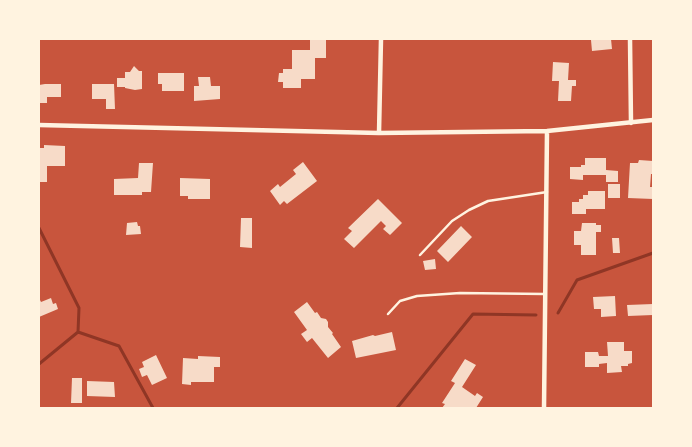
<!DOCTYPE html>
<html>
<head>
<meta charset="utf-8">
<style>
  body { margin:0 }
  #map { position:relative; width:692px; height:447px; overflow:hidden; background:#c8553d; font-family:Figtree,sans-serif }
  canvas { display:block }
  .frame { position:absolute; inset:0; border:40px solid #fff3e0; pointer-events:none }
</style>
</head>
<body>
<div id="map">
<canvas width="692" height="447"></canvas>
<div class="frame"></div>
</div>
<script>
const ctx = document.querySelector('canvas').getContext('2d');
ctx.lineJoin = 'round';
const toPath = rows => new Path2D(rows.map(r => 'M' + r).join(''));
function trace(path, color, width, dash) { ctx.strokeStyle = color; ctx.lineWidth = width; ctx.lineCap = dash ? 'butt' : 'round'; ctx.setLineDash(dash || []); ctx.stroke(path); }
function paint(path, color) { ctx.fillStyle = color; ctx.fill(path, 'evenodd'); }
trace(toPath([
  [39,228,79,308,78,332],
  [558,313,577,280,653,253],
  [39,364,78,332,119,346,153,408],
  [397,408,473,314,536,315]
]), '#8f3625', 3);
paint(toPath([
  [313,39,326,39,326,58,315,58,315,79,301,79,301,88,283,88,283,82,278,82,279,73,283,73,283,69,292,69,292,50,310,50,310,40],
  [611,39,612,49,592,51,591,40],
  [553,62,569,63,568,80,576,80,576,86,572,86,571,101,558,101,559,81,552,81],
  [134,66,139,71,142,71,142,89,135,90,125,88,125,87,117,87,117,78,125,78,125,72,130,72],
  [158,73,184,73,184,91,162,91,162,84,158,84],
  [198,77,210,77,211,86,220,86,220,99,194,101,194,86,199,86],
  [45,84,61,84,61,97,47,97,47,103,39,103,39,85],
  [92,84,114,84,115,109,106,109,106,99,92,99],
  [44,145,65,146,65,166,47,166,47,182,39,182,39,148,44,148],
  [585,158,606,158,606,170,618,171,618,182,606,182,606,175,583,175,583,180,570,179,570,167,581,167,581,165,585,165],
  [639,160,653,161,653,174,651,174,650,187,653,187,653,199,628,198,630,163,638,163],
  [303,162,317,181,287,204,284,201,280,205,270,191,278,184,280,187,296,174,293,170],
  [139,163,153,163,151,192,142,192,142,195,114,195,114,179,138,178],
  [180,178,210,179,210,199,188,199,188,196,180,196],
  [608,184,620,184,620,198,608,198],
  [588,191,605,191,605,209,586,209,586,214,572,214,572,202,579,202,579,199,583,199,583,195,588,195],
  [378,199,402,223,390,235,383,229,386,226,381,221,354,248,344,239,352,231,348,228],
  [241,218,252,218,252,248,240,247],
  [137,222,138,226,140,226,141,234,126,235,127,223],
  [582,223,596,223,596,225,601,225,601,232,596,232,596,255,581,255,581,245,574,245,574,231,581,231],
  [461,226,472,237,448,262,437,251],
  [612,238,619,238,620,253,613,253],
  [435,259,436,269,425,270,423,261],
  [615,296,616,316,601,317,601,309,594,309,593,297],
  [51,298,53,304,56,303,58,309,39,317,39,301,40,300,41,302],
  [307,302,315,313,317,312,321,318,326,319,328,322,328,327,333,333,332,334,341,347,328,358,312,338,307,342,301,334,307,330,294,312],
  [653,304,653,315,628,316,627,305],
  [392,332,396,350,356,358,352,341,373,335,375,336],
  [607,342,624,342,624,351,632,351,632,363,628,364,628,366,621,366,622,372,607,373,607,363,599,364,599,367,585,367,585,352,598,352,599,356,608,356],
  [156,355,167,378,152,385,147,375,142,377,139,369,144,367,142,362],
  [198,356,220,357,220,367,214,367,214,382,191,382,191,385,182,384,183,358,198,359],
  [465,359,476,365,462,387,475,396,477,393,483,397,476,408,442,408,445,404,442,403,455,383,451,381],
  [72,378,82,378,82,403,71,403],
  [87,381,114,382,115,397,87,396]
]), '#f7dbc8');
trace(toPath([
  [420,255,452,221,469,210,488,201,547,192],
  [388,314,400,301,417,296,460,293,545,294]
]), '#fff3e0', 2.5);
trace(toPath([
  [630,39,631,123],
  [39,125,379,133,547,131,653,120],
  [379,133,381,39],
  [544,408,547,131]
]), '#fff3e0', 4.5);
</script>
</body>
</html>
